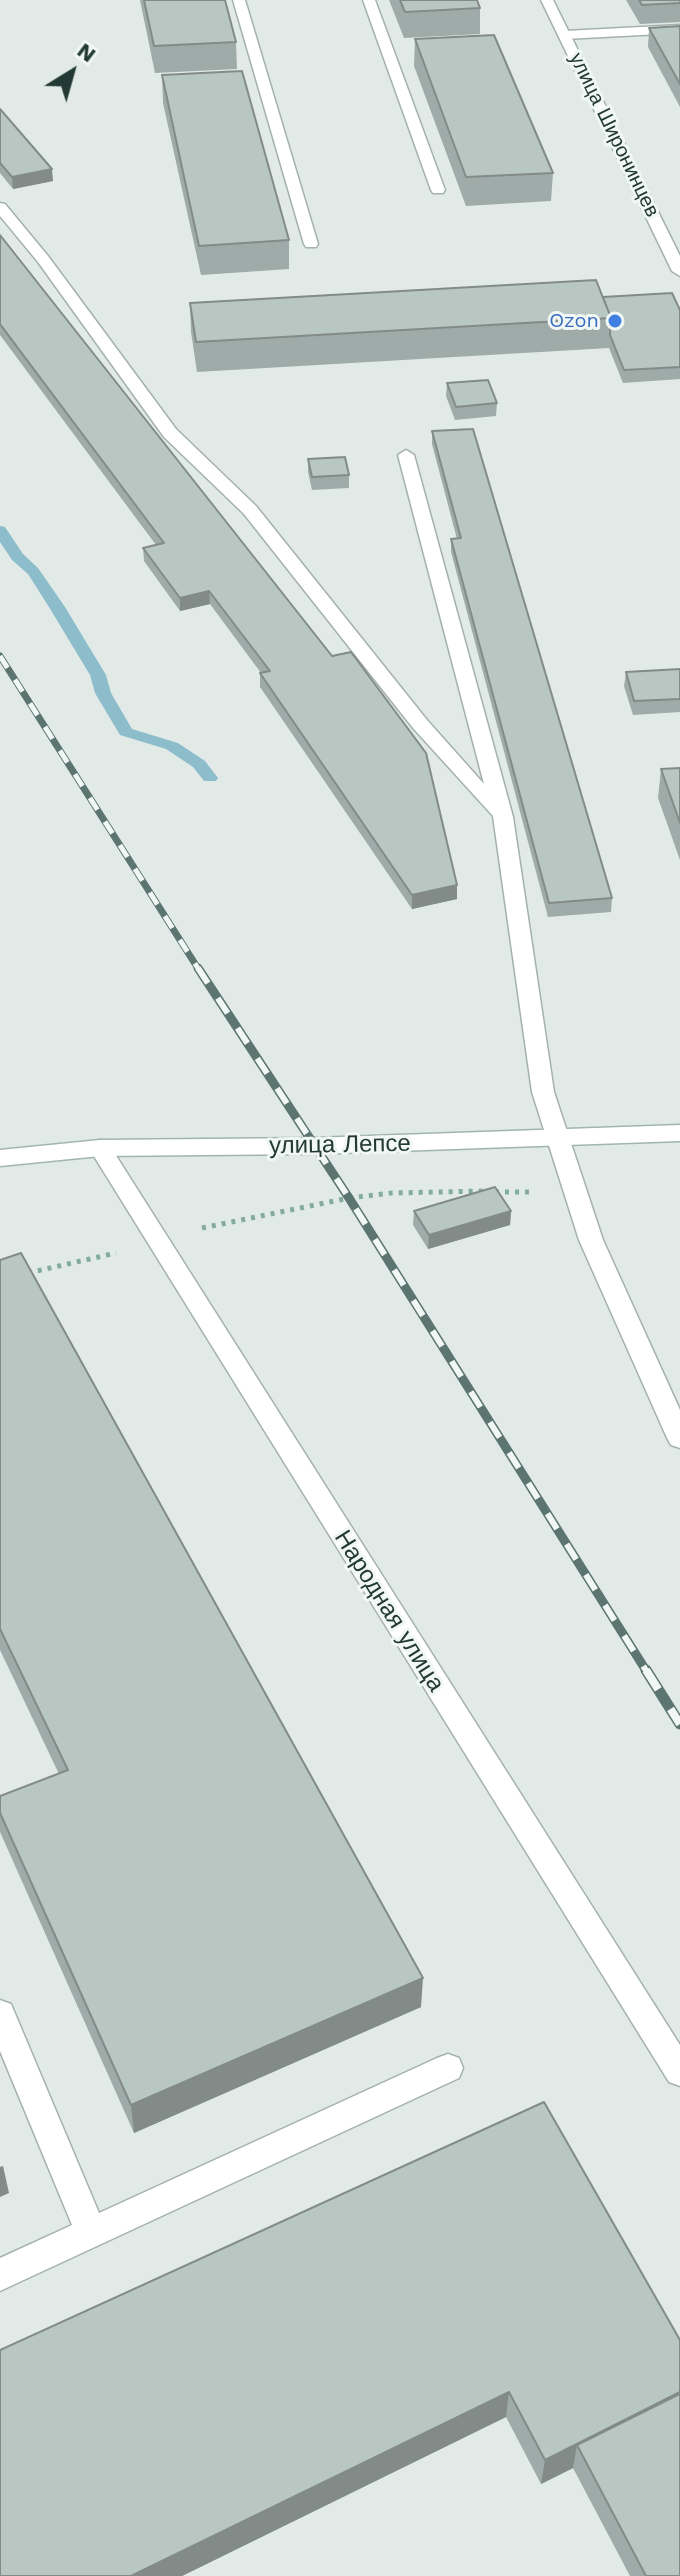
<!DOCTYPE html>
<html>
<head>
<meta charset="utf-8">
<style>
  body { margin:0 }
  #map { position:relative; width:680px; height:2576px; overflow:hidden; background:#e1eae6; font-family:"Work Sans",sans-serif }
  canvas { display:block }
  .north { position:absolute; left:32px; top:32px; width:80px; height:80px; -webkit-text-stroke:6px #f1f7f4; paint-order:stroke; rotate:37deg; font-size:22px; font-weight:700; line-height:32px; text-align:center; color:#233934 }
  .north::after { content:''; display:block; margin:auto; width:28px; height:36px; background:#233934; clip-path:polygon(50% 0,100% 100%,50% 72%,0 100%) }
</style>
</head>
<body>
<div id="map">
<canvas width="680" height="2576"></canvas>
<div class="north">N</div>
</div>
<script>
const ctx = document.querySelector('canvas').getContext('2d');
ctx.lineJoin = 'round';
const toPath = rows => new Path2D(rows.map(r => 'M' + r).join(''));
function paint(path, color) { ctx.fillStyle = color; ctx.fill(path, 'evenodd'); }
function trace(path, color, width, dash) { ctx.strokeStyle = color; ctx.lineWidth = width; ctx.lineCap = dash ? 'butt' : 'round'; ctx.setLineDash(dash || []); ctx.stroke(path); }
function label(font, color, halo, rows, align = 'center') {
  ctx.font = font + ' "Work Sans",sans-serif'; ctx.lineWidth = 6; ctx.setLineDash([]); ctx.textBaseline = 'middle'; ctx.strokeStyle = halo; ctx.fillStyle = color; for (const [text, x, y, turn = 0] of rows) {
    ctx.save(); ctx.translate(x, y); ctx.rotate((+turn || 0) * Math.PI / 180); ctx.textAlign = isNaN(turn) ? turn : align; if (halo) ctx.strokeText(text, 0, 0); ctx.fillText(text, 0, 0); ctx.restore();
  }
}
paint(toPath([
  [0,526,5,527,23,554,38,568,65,607,106,675,111,693,132,729,178,743,205,761,218,778,216,781,204,781,193,767,166,749,120,735,95,693,90,675,49,607,28,574,12,560,0,542,0,526]
]), '#8dbdcb');
const service = toPath([
  [233,0,245,0,318,244,316,247,306,247,304,244,233,0],
  [363,0,375,0,445,190,443,193,433,193,431,190,363,0],
  [680,25,680,33,565,39,558,35,565,31,680,25],
  [0,203,5,204,48,256,176,429,256,506,427,720,484,784,398,455,406,450,414,455,513,817,554,1092,603,1240,680,1410,680,1448,671,1445,667,1438,579,1240,532,1092,493,816,413,728,244,514,164,437,38,262,0,216,0,203],
  [100,1140,108,1143,680,2045,680,2086,669,2082,92,1153,89,1148,92,1143,100,1140],
  [0,2000,11,2004,99,2213,437,2058,448,2054,459,2058,463,2068,459,2078,0,2291,0,2258,72,2225,0,2051,0,2000]
]);
const minor = toPath([
  [541,0,553,0,680,256,680,276,672,271,541,0]
]);
const secondary = toPath([
  [680,1125,680,1141,313,1154,100,1156,0,1166,0,1150,100,1140,313,1138,680,1125]
]);
trace(service, '#a4b1ad', 3);
trace(minor, '#a4b1ad', 3);
trace(secondary, '#a1b5af', 3);
trace(toPath([
  [495,1192,529,1192],
  [202,1228,349,1198,392,1193,485,1191],
  [28,1273,116,1253]
]), '#84aba1', 5, [4, 6]);
paint(service, '#fff');
paint(minor, '#fff');
paint(secondary, '#fff');
const railFar2 = toPath([
  [0,656,199,970]
]);
const railFar1 = toPath([
  [198,968,349,1198,647,1672]
]);
const rail = toPath([
  [646,1670,680,1724]
]);
trace(railFar2, '#5d7570', 7);
trace(railFar1, '#5d7570', 9);
trace(rail, '#5d7570', 11);
trace(railFar2, '#f1f7f4', 5, [14]);
trace(railFar1, '#f1f7f4', 6, [18]);
trace(rail, '#f1f7f4', 8, [23]);
paint(toPath([
  [140,0,225,0,236,42,237,69,155,73],
  [389,0,477,0,480,8,480,34,404,38],
  [626,0,680,0,680,22,640,24],
  [680,26,680,107,648,47,649,28],
  [415,39,553,173,551,201,466,206,414,66],
  [162,75,289,240,289,269,201,275,163,103],
  [0,109,53,181,13,189,0,173],
  [0,235,457,885,457,899,412,909,260,687,260,673,261,673,210,604,180,611,144,561,143,548,156,545,0,335],
  [603,297,680,310,680,379,623,383,609,348,197,372,191,332,190,303],
  [447,383,497,403,496,416,455,420,446,396],
  [432,431,612,898,611,912,548,917,451,552,451,539,457,539,432,444],
  [308,459,349,475,349,488,312,490,308,472],
  [680,669,680,712,633,715,624,686,626,672],
  [680,768,680,860,658,798,661,769],
  [414,1211,511,1211,510,1225,428,1249,413,1225],
  [0,1260,421,2007,134,2133,0,1832,0,1813,59,1774,0,1650],
  [544,2102,680,2576,630,2576,573,2468,541,2484,506,2417,182,2576,0,2576]
]), '#9faba8');
paint(toPath([
  [52,169,53,181,13,189,12,177],
  [209,591,210,604,180,611,180,598],
  [457,885,457,899,412,909,412,895],
  [511,1211,510,1225,428,1249,429,1235],
  [423,1978,421,2007,134,2133,131,2105],
  [3,2166,9,2193,0,2197,0,2167],
  [509,2392,506,2417,182,2576,131,2576],
  [680,2392,680,2414,577,2445,573,2468,541,2484,545,2460]
]), '#828b88');
const building = toPath([
  [144,0,225,0,236,42,154,46,144,0],
  [400,0,477,0,480,8,405,12,400,0],
  [639,0,680,0,680,3,642,5,639,0],
  [680,26,680,84,649,28,680,26],
  [494,35,553,173,466,177,415,39,494,35],
  [242,71,289,240,199,246,162,75,242,71],
  [0,109,52,169,12,177,0,163,0,109],
  [0,235,332,656,351,652,426,753,457,885,412,895,260,673,270,671,209,591,180,598,143,548,164,543,0,324,0,235],
  [596,280,611,318,196,342,190,303,596,280],
  [672,293,680,310,680,367,624,370,610,335,611,318,603,297,672,293],
  [488,380,497,403,456,407,447,383,488,380],
  [473,429,612,898,549,903,451,539,461,538,432,431,473,429],
  [345,457,349,475,312,477,308,459,345,457],
  [680,669,680,699,634,701,626,672,680,669],
  [680,768,680,823,661,769,680,768],
  [495,1187,511,1211,429,1235,414,1211,495,1187],
  [21,1253,423,1978,131,2105,0,1813,0,1796,68,1770,0,1629,0,1260,21,1253],
  [544,2102,680,2340,680,2392,545,2460,509,2392,131,2576,0,2576,0,2350,544,2102],
  [680,2394,680,2576,646,2576,577,2445,680,2394]
]);
paint(building, '#b9c7c3');
trace(building, '#828b88', 2);
for (const [x, y, r, color] of [
  [615,321,8,"#3f7fe0"]
]) { const dot = new Path2D(); dot.arc(x, y, r, 0, 2 * Math.PI); ctx.fillStyle = color; ctx.fill(dot); trace(dot, '#f1f7f4', 3); }
label('20px', '#233934', '#f1f7f4', [
  ["улица Широнинцев",614,135,64]
]);
label('20px', '#366cbe', '#f1f7f4', [
  ["Ozon",599,321]
], 'right');
label('24px', '#233934', '#f1f7f4', [
  ["улица Лепсе",340,1145,-1],
  ["Народная улица",389,1611,58]
]);
</script>
</body>
</html>
